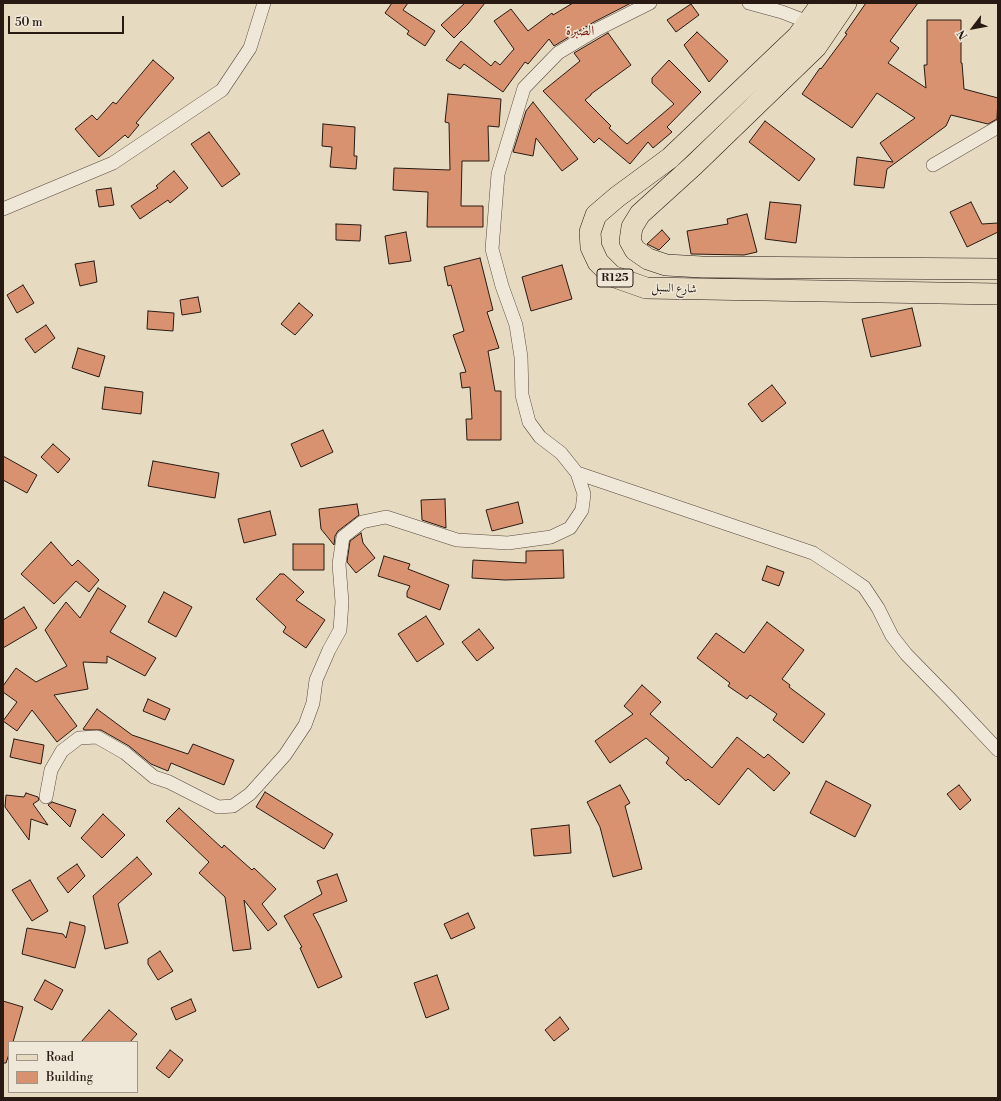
<!DOCTYPE html>
<html>
<head>
<meta charset="utf-8">
<style>
  body { margin:0 }
  #map { position:relative; width:1001px; height:1101px; overflow:hidden; background:#e6dac1; font-family:"Libre Bodoni",serif }
  canvas { display:block }
  .frame { position:absolute; inset:0; border:4px solid #281a13; pointer-events:none }
  .legend { position:absolute; left:8px; top:1041px; width:130px; height:52px; box-sizing:border-box; background:#efe7d7; border:1px solid #9f9589; margin:0; padding:5px 7px; list-style:none; font-size:12px; color:#281a13 }
  .legend li { display:flex; align-items:center; gap:8px; height:20px }
  .legend b { width:20px; border:1px solid #9f9589 }
  .north { position:absolute; left:953px; top:8px; width:40px; height:40px; -webkit-text-stroke:3px #efe7d7; paint-order:stroke; rotate:238deg; font-size:11px; font-weight:700; line-height:16px; text-align:center; color:#281a13 }
  .north::after { content:''; display:block; margin:auto; width:14px; height:18px; background:#281a13; clip-path:polygon(50% 0,100% 100%,50% 72%,0 100%) }
  .scale { position:absolute; left:8px; top:16px; width:116px; height:18px; box-sizing:border-box; border:2px solid #281a13; border-top:0; padding-left:5px; font-size:12px; line-height:14px; white-space:nowrap; color:#281a13; -webkit-text-stroke:3px #efe7d7; paint-order:stroke }
</style>
</head>
<body>
<div id="map">
<canvas width="1001" height="1101"></canvas>
<div class="frame"></div>
<ul class="legend">
<li><b style="height:5px;background:#e6dac1"></b>Road</li>
<li><b style="height:11px;background:#d89270"></b>Building</li>
</ul>
<div class="north">N</div>
<div class="scale">50 m</div>
</div>
<script>
const ctx = document.querySelector('canvas').getContext('2d');
ctx.lineJoin = 'round';
function paint(path, color) { ctx.fillStyle = color; ctx.fill(path, 'evenodd'); }
const toPath = rows => new Path2D(rows.map(r => 'M' + r).join(''));
function trace(path, color, width, dash) { ctx.strokeStyle = color; ctx.lineWidth = width; ctx.lineCap = dash ? 'butt' : 'round'; ctx.setLineDash(dash || []); ctx.stroke(path); }
function label(font, color, halo, rows, align = 'center') {
  ctx.font = font + ' "Libre Bodoni",Amiri,serif'; ctx.lineWidth = 3; ctx.setLineDash([]); ctx.textBaseline = 'middle'; ctx.strokeStyle = halo; ctx.fillStyle = color; for (const [text, x, y, turn = 0] of rows) {
    ctx.save(); ctx.translate(x, y); ctx.rotate((+turn || 0) * Math.PI / 180); ctx.textAlign = isNaN(turn) ? turn : align; if (halo) ctx.strokeText(text, 0, 0); ctx.fillText(text, 0, 0); ctx.restore();
  }
}
const building = toPath([
  [392,3,408,3,403,10,435,31,425,46,407,34,409,31,385,13,392,3],
  [465,3,485,3,468,24,454,38,441,25,465,3],
  [573,3,631,3,594,22,554,46,549,39,528,64,525,62,503,92,464,64,460,69,446,60,461,41,491,66,495,61,500,65,514,49,494,21,511,9,528,31,552,13,553,15,573,3],
  [866,3,918,3,890,41,899,48,888,63,926,88,924,65,927,65,927,20,961,20,961,63,962,63,964,89,998,98,997,119,988,124,951,115,946,126,887,169,884,188,854,185,857,157,893,162,880,143,915,118,877,93,852,128,802,94,820,68,821,69,847,34,845,33,866,3],
  [691,4,699,15,676,32,667,20,691,4],
  [697,32,728,61,709,82,684,45,697,32],
  [608,33,631,65,591,94,591,95,585,100,611,126,609,128,627,144,674,104,652,83,652,78,669,60,701,92,667,127,672,132,653,148,648,142,630,164,599,138,594,143,543,91,580,61,574,53,608,33],
  [153,60,174,78,136,123,139,125,128,138,125,135,99,157,75,129,92,115,97,120,113,102,116,104,153,60],
  [448,94,501,99,499,127,488,126,489,161,462,161,461,206,483,206,483,227,427,227,428,192,393,190,394,168,450,170,449,123,445,122,448,94],
  [533,102,578,159,562,171,536,138,533,156,513,152,526,111,533,102],
  [765,121,815,159,799,181,749,142,765,121],
  [323,124,355,127,354,156,357,156,356,169,330,167,332,147,322,146,323,124],
  [209,132,240,174,222,187,191,144,209,132],
  [174,171,188,188,170,203,168,200,140,219,131,206,158,188,156,186,174,171],
  [111,188,114,205,99,207,96,190,111,188],
  [770,202,801,205,796,243,765,239,770,202],
  [971,202,982,224,998,223,998,232,967,247,950,212,971,202],
  [747,214,757,252,744,255,691,254,687,231,728,224,727,219,747,214],
  [336,224,361,225,360,241,336,240,336,224],
  [662,230,670,239,659,250,647,244,662,230],
  [406,232,411,261,389,264,385,236,406,232],
  [480,258,493,310,487,312,499,348,488,351,495,391,501,391,501,440,467,440,466,419,472,419,470,387,462,388,460,373,466,372,453,335,464,331,451,285,448,286,444,267,480,258],
  [94,261,97,282,80,286,75,264,94,261],
  [562,265,572,299,531,311,522,277,562,265],
  [23,285,34,303,17,313,7,295,23,285],
  [198,297,201,312,182,315,180,300,198,297],
  [299,303,313,315,295,335,281,324,299,303],
  [912,308,921,346,871,357,862,319,912,308],
  [148,311,174,313,173,331,147,329,148,311],
  [46,325,55,338,35,353,25,339,46,325],
  [78,348,105,356,99,377,72,368,78,348],
  [772,385,786,403,762,422,748,404,772,385],
  [105,387,143,392,141,414,102,409,105,387],
  [323,430,333,452,301,467,291,444,323,430],
  [53,444,70,459,58,473,41,457,53,444],
  [3,456,37,475,27,493,3,480,3,456],
  [153,461,219,473,215,498,148,486,153,461],
  [445,499,446,528,422,520,421,500,445,499],
  [518,502,523,523,492,531,486,510,518,502],
  [357,504,359,515,338,531,335,536,334,545,321,529,319,509,357,504],
  [270,511,276,535,244,543,238,519,270,511],
  [361,533,363,543,375,558,356,573,347,562,350,541,361,533],
  [51,542,72,566,78,560,99,580,89,592,76,581,54,604,21,574,51,542],
  [293,544,324,544,324,570,293,570,293,544],
  [563,550,564,578,505,580,472,578,473,560,526,563,526,551,563,550],
  [384,556,410,564,408,569,449,585,440,610,407,597,407,592,410,586,378,576,384,556],
  [767,566,784,572,779,586,762,580,767,566],
  [280,574,284,574,304,592,296,600,325,620,306,648,283,632,286,627,256,599,280,574],
  [98,588,126,606,110,632,156,658,145,676,107,656,107,663,83,662,88,689,54,695,77,726,57,742,32,710,17,731,3,721,17,702,3,692,3,686,16,668,36,682,67,666,45,630,66,602,80,618,98,588],
  [164,592,192,607,176,637,148,622,164,592],
  [24,607,37,628,3,648,3,620,24,607],
  [426,616,444,644,417,662,398,634,426,616],
  [767,622,804,650,782,679,790,685,789,687,825,714,803,743,773,720,777,714,750,695,747,699,728,686,730,683,697,658,716,633,744,653,767,622],
  [479,629,494,648,477,661,462,642,479,629],
  [642,685,661,702,650,714,712,768,737,737,764,758,768,754,790,773,774,791,748,768,719,805,688,779,686,781,666,763,669,758,646,738,610,763,595,741,633,714,624,706,642,685],
  [148,699,170,709,165,720,143,711,148,699],
  [97,709,132,735,188,754,193,744,234,760,224,785,171,763,168,771,151,764,129,746,101,730,85,730,83,729,97,709],
  [14,739,44,745,41,764,10,757,14,739],
  [826,781,871,805,855,837,810,813,826,781],
  [620,785,630,803,625,806,642,869,613,877,600,827,587,802,620,785],
  [959,785,971,800,960,810,947,794,959,785],
  [265,792,333,834,324,849,256,807,265,792],
  [26,793,38,797,39,800,33,804,48,825,31,819,29,840,5,807,6,795,24,797,26,793],
  [52,802,76,810,70,827,48,805,52,802],
  [179,808,222,848,224,845,252,870,254,868,276,889,262,904,277,924,268,931,244,900,251,949,233,951,225,897,199,873,209,862,166,821,179,808],
  [103,814,125,835,102,858,81,838,103,814],
  [569,825,571,853,534,856,531,829,569,825],
  [137,857,152,874,118,904,128,943,105,949,93,896,137,857],
  [77,864,85,876,68,893,57,878,77,864],
  [337,874,347,901,313,914,320,927,342,977,318,988,300,948,302,947,284,916,322,894,317,881,337,874],
  [30,880,48,911,32,921,12,890,30,880],
  [468,913,475,928,451,939,444,924,468,913],
  [70,922,85,926,85,931,75,968,22,954,27,928,63,934,66,938,70,922],
  [160,951,173,971,158,980,148,964,148,959,160,951],
  [437,975,449,1009,426,1018,414,983,437,975],
  [45,980,63,990,52,1010,34,1000,45,980],
  [191,999,196,1011,176,1020,171,1008,191,999],
  [3,1001,23,1007,13,1042,9,1042,9,1054,6,1063,3,1063,3,1001],
  [109,1010,137,1034,130,1042,81,1042,109,1010],
  [560,1017,569,1029,554,1041,545,1030,560,1017],
  [170,1050,183,1060,169,1078,156,1068,170,1050]
]);
paint(building, '#d89270');
trace(building, '#281a13', 1);
const minor = toPath([
  [749,3,782,12,813,24],
  [933,165,998,127],
  [3,209,113,163,222,90,250,48,264,3],
  [577,473,813,553,842,572,864,587,878,608,892,636,906,654,951,700,998,750],
  [46,797,51,770,62,751,79,738,97,737,125,753,154,777,169,782,218,807,233,806,250,794,285,755,305,725,313,703,316,680,329,650,340,630,342,602,339,564,343,537,362,522,386,517,457,540,508,543,551,537,570,528,582,510,584,494,577,473,561,453,540,437,529,422,522,395,521,357,516,325,502,286,492,249,498,174,524,88,558,53,598,29,650,3]
]);
const primary = toPath([
  [822,3,798,36,670,158,617,197,596,215,590,232,591,247,598,262,612,276,646,288,998,294],
  [846,3,816,47,694,165,640,214,632,227,630,241,635,250,648,259,666,265,702,267,998,269]
]);
trace(minor, '#584a3e', 14);
trace(primary, '#281a13', 22);
trace(minor, '#efe7d7', 13);
trace(primary, '#e6dac1', 21);
for (const [x, y, w] of [
  [615,278,36]
]) { const box = new Path2D(); box.roundRect(x - w / 2, y - 9, w, 18, 3); ctx.fillStyle = '#efe7d7'; ctx.fill(box); trace(box, '#281a13', 1); }
label('bold 11px', '#281a13', null, [
  ["R125",615,278]
]);
label('12px', '#281a13', '#efe7d7', [
  ["شارع السبل",674,289,2]
]);
label('14px', '#7a1f14', '#efe7d7', [
  ["الضبرة",580,32]
]);
</script>
</body>
</html>
